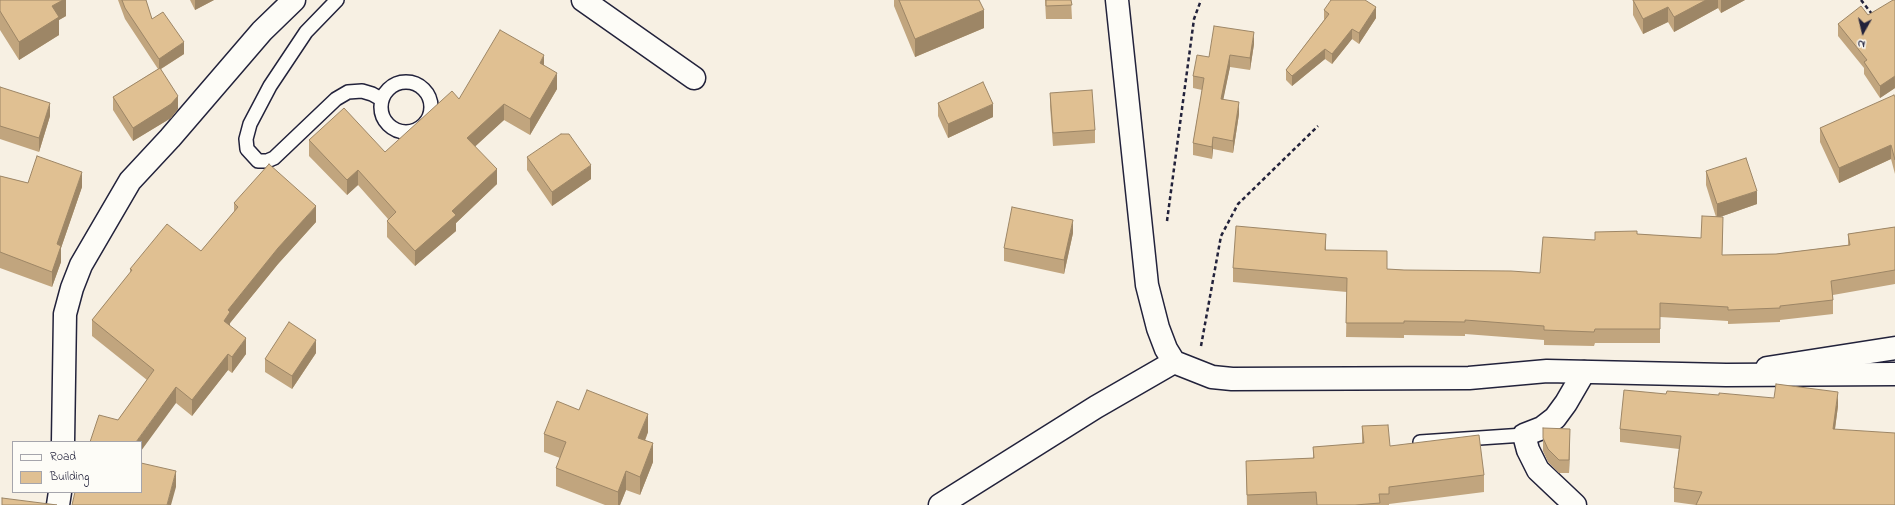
<!DOCTYPE html>
<html>
<head>
<meta charset="utf-8">
<style>
  body { margin:0 }
  #map { position:relative; width:1895px; height:505px; overflow:hidden; background:#f7f0e3; font-family:"Indie Flower",sans-serif }
  canvas { display:block }
  .legend { position:absolute; left:12px; top:441px; width:130px; height:52px; box-sizing:border-box; background:#fdfcf7; border:1px solid #a5a5ac; margin:0; padding:5px 7px; list-style:none; font-size:12px; color:#22223b }
  .legend li { display:flex; align-items:center; gap:8px; height:20px }
  .legend b { width:20px; border:1px solid #a5a5ac }
  .north { position:absolute; left:1843px; top:12px; width:40px; height:40px; -webkit-text-stroke:3px #fdfcf7; paint-order:stroke; rotate:188deg; font-size:11px; font-weight:700; line-height:16px; text-align:center; color:#22223b }
  .north::after { content:''; display:block; margin:auto; width:14px; height:18px; background:#22223b; clip-path:polygon(50% 0,100% 100%,50% 72%,0 100%) }
</style>
</head>
<body>
<div id="map">
<canvas width="1895" height="505"></canvas>
<ul class="legend">
<li><b style="height:5px;background:#fdfcf7"></b>Road</li>
<li><b style="height:11px;background:#e0c092"></b>Building</li>
</ul>
<div class="north">N</div>
</div>
<script>
const ctx = document.querySelector('canvas').getContext('2d');
ctx.lineJoin = 'round';
const toPath = rows => new Path2D(rows.map(r => 'M' + r).join(''));
function trace(path, color, width, dash) { ctx.strokeStyle = color; ctx.lineWidth = width; ctx.lineCap = dash ? 'butt' : 'round'; ctx.setLineDash(dash || []); ctx.stroke(path); }
function paint(path, color) { ctx.fillStyle = color; ctx.fill(path, 'evenodd'); }
const lane = toPath([
  [337,0,306,32,270,86,250,124,246,139,247,149,258,161,267,161,274,158,336,99,348,92,362,91,372,94,381,99],
  '381 107a25 25 0 1 1 50 0a25 25 0 1 1-50 0Z',
  [1420,442,1524,435]
]);
const street = toPath([
  [1767,368,1895,348],
  [63,442,65,314,72,288,81,265,130,181,170,138,262,31,294,0],
  [58,505,60,492],
  [940,505,1096,407,1174,362],
  [1575,505,1538,470,1528,450,1524,435,1542,428,1555,418,1566,403,1584,372]
]);
const secondary = toPath([
  [583,0,694,78],
  [1117,0,1147,285,1158,328,1166,349,1174,362,1212,377,1232,379,1469,378,1547,371,1726,375,1895,374]
]);
trace(lane, '#22223b', 16);
trace(street, '#22223b', 25);
trace(secondary, '#22223b', 25);
trace(toPath([
  [1861,0,1872,14],
  [1167,221,1194,19,1201,0],
  [1201,346,1221,236,1238,204,1318,126]
]), '#22223b', 2.5, [4, 3]);
trace(lane, '#fdfcf7', 13);
trace(street, '#fdfcf7', 22);
trace(secondary, '#fdfcf7', 22);
paint(toPath([
  [0,0,66,0,66,16,59,20,59,35,19,60,0,30],
  [118,0,146,0,152,19,184,54,161,69,178,109,171,118,133,141,113,110,113,97,158,69,125,19],
  [190,0,214,0,195,10],
  [894,0,979,0,984,28,915,57,894,6],
  [1045,0,1071,0,1072,19,1046,19],
  [1633,0,1745,0,1721,13,1718,8,1674,32,1668,22,1643,34,1633,15],
  [1895,0,1895,88,1880,98,1864,74,1864,68,1838,36,1838,24,1868,15],
  [1324,10,1376,18,1359,44,1352,39,1332,64,1325,59,1292,86,1286,80,1286,70,1324,20],
  [1254,44,1250,70,1230,67,1223,99,1239,114,1233,153,1213,149,1212,159,1193,155,1193,143,1202,90,1193,88,1193,76,1209,57],
  [544,66,557,89,530,135,504,120,475,146,497,184,456,223,456,231,415,266,387,237,387,221,388,219,358,185,347,195,309,156,309,140,385,152,459,99],
  [0,87,50,116,39,152,0,139],
  [1050,93,1095,130,1095,143,1053,146,1050,106],
  [1895,97,1895,174,1891,159,1839,183,1820,142,1820,128],
  [938,103,993,117,948,138,938,116],
  [527,157,591,179,552,206,527,170],
  [1706,171,1757,204,1720,217,1723,231,1722,255,1776,254,1848,245,1848,234,1895,227,1895,284,1833,295,1833,314,1780,320,1780,322,1728,324,1728,321,1660,317,1660,343,1595,343,1594,346,1544,345,1544,340,1465,334,1465,336,1404,335,1404,338,1346,337,1347,292,1233,282,1233,268,1326,250,1387,269,1404,270,1540,273,1595,240,1637,234,1701,238,1716,217,1706,185],
  [0,176,28,183,82,187,61,248,61,262,52,287,0,268],
  [234,203,316,222,278,264,230,323,230,325,246,354,232,373,228,370,192,416,176,403,118,420,147,380,92,336,92,320,130,273,130,269,201,251,234,212],
  [1073,233,1064,274,1004,261,1004,248],
  [316,353,292,389,265,372,265,359],
  [1666,394,1838,406,1835,429,1696,505,1674,502,1674,488,1679,449,1620,442,1620,429],
  [579,410,648,432,645,441,653,462,640,495,626,490,620,505,605,505,556,486,556,468,560,458,544,452,544,434],
  [1362,426,1390,446,1484,475,1484,492,1389,504,1389,505,1247,505,1246,461,1313,458,1313,447,1362,444],
  [1543,438,1570,443,1569,473,1559,473,1548,462,1543,451]
]), '#c1a57e');
paint(toPath([
  [63,0,66,0,66,16,59,20,59,35,19,60,19,42,52,6],
  [195,0,214,0,195,10],
  [1706,0,1718,0,1718,8,1674,32,1674,17],
  [1721,0,1745,0,1721,13],
  [1376,7,1376,18,1359,44,1359,33],
  [1668,7,1668,22,1643,34,1643,19],
  [984,10,984,28,915,57,915,39],
  [1352,29,1352,39,1332,64,1332,54],
  [1254,32,1254,44,1250,70,1250,58],
  [184,42,184,54,159,70,159,59],
  [1325,49,1325,59,1292,86,1292,76],
  [544,55,544,71,540,63],
  [1230,55,1230,67,1221,111,1221,99],
  [557,73,557,89,530,135,530,119],
  [1895,76,1895,88,1880,98,1880,86],
  [178,96,178,109,171,118,133,141,133,128],
  [1239,102,1239,114,1233,153,1233,141],
  [50,103,50,116,39,152,39,138],
  [504,104,504,120,467,154,467,138],
  [993,104,993,117,948,138,948,124],
  [1213,137,1213,149,1212,159,1212,147],
  [1891,145,1891,159,1839,183,1839,168],
  [591,165,591,179,552,206,552,192],
  [497,169,497,184,456,223,456,231,415,266,415,251,452,211],
  [358,170,358,185,347,195,347,180],
  [82,172,82,187,61,248,61,262,52,287,52,272,57,244],
  [1757,191,1757,204,1717,218,1717,204],
  [316,206,316,222,278,264,230,323,230,328,224,321,228,310,278,248],
  [1073,220,1073,233,1064,274,1064,260],
  [1326,234,1326,248,1325,264,1325,250],
  [246,338,246,354,232,373,232,357],
  [316,340,316,353,292,389,292,376],
  [228,354,228,370,192,416,192,400],
  [176,387,176,403,141,451,141,442,136,442],
  [1838,392,1838,406,1833,443,1833,429],
  [648,414,648,432,638,457,638,438],
  [1570,429,1570,443,1569,473,1569,460],
  [653,443,653,462,640,495,640,477],
  [176,471,176,487,171,505,167,505],
  [626,471,626,490,620,505,618,505,618,492]
]), '#9d8666');
const building = toPath([
  [0,0,63,0,52,6,59,17,19,42,0,11,0,0],
  [122,0,146,0,152,19,163,12,184,42,159,59,125,8,122,0],
  [899,0,979,0,984,10,915,39,899,0],
  [1046,0,1071,0,1072,5,1046,6,1046,0],
  [1331,0,1365,0,1376,7,1359,33,1352,29,1332,54,1325,49,1292,76,1286,70,1329,14,1324,10,1331,0],
  [1633,0,1706,0,1674,17,1668,7,1643,19,1633,0],
  [1893,0,1895,0,1895,76,1880,86,1864,62,1867,60,1838,24,1861,6,1868,15,1893,0],
  [1214,26,1254,32,1250,58,1230,55,1221,99,1239,102,1233,141,1213,137,1212,147,1193,143,1204,78,1193,76,1197,55,1209,57,1214,26],
  [500,30,544,55,540,63,557,73,530,119,504,104,467,138,497,169,452,211,456,215,415,251,387,221,396,212,358,170,347,180,309,140,344,108,385,152,452,91,459,99,500,30],
  [160,68,178,96,171,104,133,128,113,97,160,68],
  [983,82,993,104,948,124,938,103,983,82],
  [0,87,50,103,39,138,0,126,0,87],
  [1092,90,1095,130,1053,133,1050,93,1092,90],
  [1894,95,1895,97,1895,160,1891,145,1839,168,1820,128,1894,95],
  [561,134,569,134,591,165,552,192,527,157,561,134],
  [37,156,82,172,57,244,61,246,52,272,0,252,0,176,28,183,37,156],
  [1746,158,1757,191,1717,204,1706,171,1746,158],
  [269,164,316,206,278,248,228,310,230,312,224,321,246,338,232,357,228,354,192,400,176,387,136,442,90,442,99,415,118,420,154,370,92,320,132,270,130,269,167,224,201,251,238,207,234,203,269,164],
  [1012,207,1073,220,1064,260,1004,248,1012,207],
  [1702,216,1723,217,1722,255,1776,254,1850,245,1848,234,1895,227,1895,270,1831,281,1833,300,1780,306,1780,308,1728,310,1728,307,1660,303,1660,329,1595,329,1594,332,1544,330,1544,326,1465,320,1465,322,1404,321,1404,323,1346,323,1347,278,1233,268,1236,226,1326,234,1325,250,1387,251,1387,269,1404,270,1511,271,1540,273,1543,237,1595,240,1595,232,1637,231,1637,234,1701,238,1702,216],
  [289,322,316,340,292,376,265,359,289,322],
  [1776,384,1838,392,1833,429,1895,433,1895,505,1696,505,1702,492,1674,488,1681,436,1620,429,1624,390,1666,394,1667,391,1719,395,1719,393,1774,398,1776,384],
  [587,390,648,414,638,438,653,443,640,477,626,471,618,492,556,468,566,442,544,434,557,401,579,410,587,390],
  [1388,425,1390,446,1479,435,1484,475,1389,487,1389,494,1379,494,1380,503,1355,505,1317,505,1316,492,1247,495,1246,461,1314,458,1313,447,1364,443,1362,426,1388,425],
  [1543,428,1570,429,1569,460,1559,460,1548,449,1543,438,1543,428],
  [141,463,176,471,167,505,72,505,75,492,141,492,141,463],
  [2,498,57,505,2,505,2,498]
]);
paint(building, '#e0c092');
trace(building, '#9d8666', 1);
</script>
</body>
</html>
